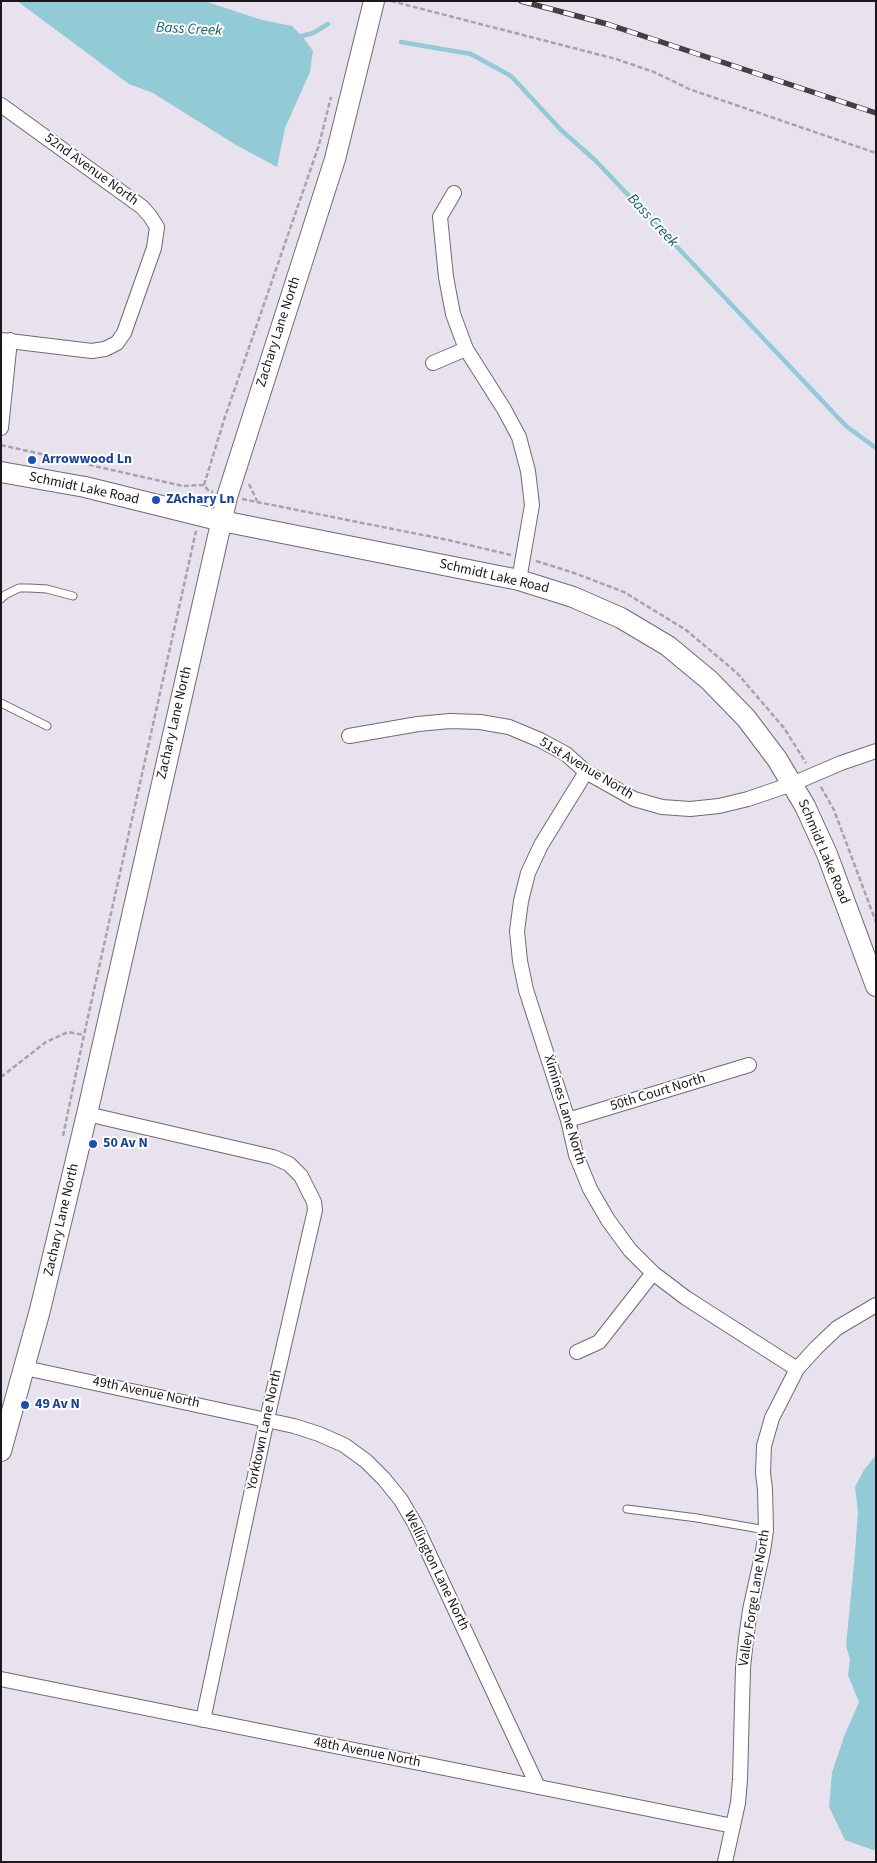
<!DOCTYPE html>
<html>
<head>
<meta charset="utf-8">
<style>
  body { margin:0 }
  #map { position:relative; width:877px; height:1863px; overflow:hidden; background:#e8e2ee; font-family:"Source Sans 3",sans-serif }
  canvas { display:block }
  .frame { position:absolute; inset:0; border:2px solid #19171b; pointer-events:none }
</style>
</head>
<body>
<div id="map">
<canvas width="877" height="1863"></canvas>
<div class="frame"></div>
</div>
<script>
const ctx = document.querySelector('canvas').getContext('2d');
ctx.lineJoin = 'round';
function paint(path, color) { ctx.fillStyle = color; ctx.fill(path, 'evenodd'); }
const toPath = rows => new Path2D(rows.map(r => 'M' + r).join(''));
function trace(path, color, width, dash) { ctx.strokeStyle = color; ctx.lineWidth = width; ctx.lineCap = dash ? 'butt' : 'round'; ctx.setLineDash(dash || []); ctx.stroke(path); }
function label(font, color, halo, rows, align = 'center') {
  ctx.font = font + ' "Source Sans 3",sans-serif'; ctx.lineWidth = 4; ctx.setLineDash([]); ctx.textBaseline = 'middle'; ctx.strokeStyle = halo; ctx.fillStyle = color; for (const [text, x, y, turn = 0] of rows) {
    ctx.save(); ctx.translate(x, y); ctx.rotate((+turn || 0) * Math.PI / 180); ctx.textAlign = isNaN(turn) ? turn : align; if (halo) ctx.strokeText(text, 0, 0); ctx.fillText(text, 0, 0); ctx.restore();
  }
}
paint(toPath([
  [17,1,204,1,262,20,292,26,302,36,313,51,310,72,285,128,277,167,236,145,153,93,129,84],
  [876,1455,876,1851,845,1840,829,1807,832,1772,845,1734,859,1702,848,1675,850,1659,846,1646,855,1553,858,1512,855,1487,864,1470]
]), '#92cad6');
trace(toPath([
  [302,36,313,33,328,24],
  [401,42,471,54,511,76,561,130,596,161,846,426,876,448]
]), '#92cad6', 4.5);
const lane = toPath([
  [1,599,5,595,19,588,29,588,47,589,73,596],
  [1,703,47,726],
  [627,1509,697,1518,766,1530]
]);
const street = toPath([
  [1,105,142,207,150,216,157,227,154,248,124,333,117,343,105,349,92,351,1,340],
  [454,193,440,217,446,277,453,314,466,349,504,409,519,437,528,471,532,505,519,580],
  [433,363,466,349],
  [1,428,10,340],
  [349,736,418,724,450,721,480,722,509,727,540,740,566,754,586,772,634,799,662,807,690,809,719,806,748,799,792,784,841,763,876,751],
  [586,772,541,845,528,873,521,901,517,931,520,961,526,990,568,1120,576,1155,590,1189,608,1220,630,1250,653,1273,686,1298,797,1369],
  [87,1114,273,1157,289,1164,301,1176,314,1202,315,1210,267,1419,203,1720],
  [568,1120,749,1065],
  [577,1352,599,1342,653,1273],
  [25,1368,294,1426,319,1434,344,1445,366,1461,384,1479,401,1500,415,1524,538,1787],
  [1,1679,733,1826],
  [725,1862,738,1803,740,1780,743,1668,746,1639,750,1610,763,1551,766,1530,765,1489,763,1473,764,1446,772,1418,797,1369,816,1348,837,1328,876,1305]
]);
const secondary = toPath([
  [1,472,85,487,222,521,519,580,573,597,621,618,668,646,709,680,746,718,777,759,805,806,827,854,876,986],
  [1,1451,40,1310,87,1114,227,497,335,159,374,1]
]);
trace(lane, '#6f6a74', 9);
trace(street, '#6f6a74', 16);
trace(secondary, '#6f6a74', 22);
trace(toPath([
  [391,1,616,59,654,72,689,89,876,153],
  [1,445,183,486,204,485,208,490,213,492],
  [249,484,257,501],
  [204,485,225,417,319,145,331,97],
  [242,499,448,540,511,555],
  [536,561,574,573,624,592,686,630,737,673,784,728,806,763],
  [821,787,834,810,876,922],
  [1,1077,46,1042,68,1032,84,1035],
  [63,1136,84,1035,196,531]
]), '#a7a3ac', 2.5, [5, 2.5]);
trace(lane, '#fff', 7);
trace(street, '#fff', 14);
trace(secondary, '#fff', 20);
const rail = toPath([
  [521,1,607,24,876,113]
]);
trace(rail, '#423f45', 5.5);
trace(rail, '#fff', 4, [11]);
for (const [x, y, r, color] of [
  [32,460,5,"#1a4fb4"],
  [156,500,5,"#1a4fb4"],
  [93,1144,5,"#1a4fb4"],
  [25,1405,5,"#1a4fb4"]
]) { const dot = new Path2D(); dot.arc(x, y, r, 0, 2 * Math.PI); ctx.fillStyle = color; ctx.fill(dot); trace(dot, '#fff', 2); }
label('14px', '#19171b', '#fff', [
  ["52nd Avenue North",91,170,36],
  ["Zachary Lane North",279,332,-72],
  ["Schmidt Lake Road",84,489,12],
  ["Schmidt Lake Road",494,577,13],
  ["Zachary Lane North",175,723,-77],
  ["51st Avenue North",586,769,31],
  ["Schmidt Lake Road",823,852,67],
  ["50th Court North",658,1093,-17],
  ["Ximines Lane North",564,1110,73],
  ["Zachary Lane North",62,1220,-77],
  ["49th Avenue North",146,1393,12],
  ["Yorktown Lane North",265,1430,-78],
  ["Wellington Lane North",436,1571,64],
  ["Valley Forge Lane North",755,1598,-81],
  ["48th Avenue North",367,1753,11]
]);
label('bold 14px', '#164399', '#fff', [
  ["Arrowwood Ln",42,460],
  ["ZAchary Ln",166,500],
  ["50 Av N",103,1144],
  ["49 Av N",35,1405]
], 'left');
label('italic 15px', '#115d6b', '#fff', [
  ["Bass Creek",189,30,3],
  ["Bass Creek",652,221,47]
]);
</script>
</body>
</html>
